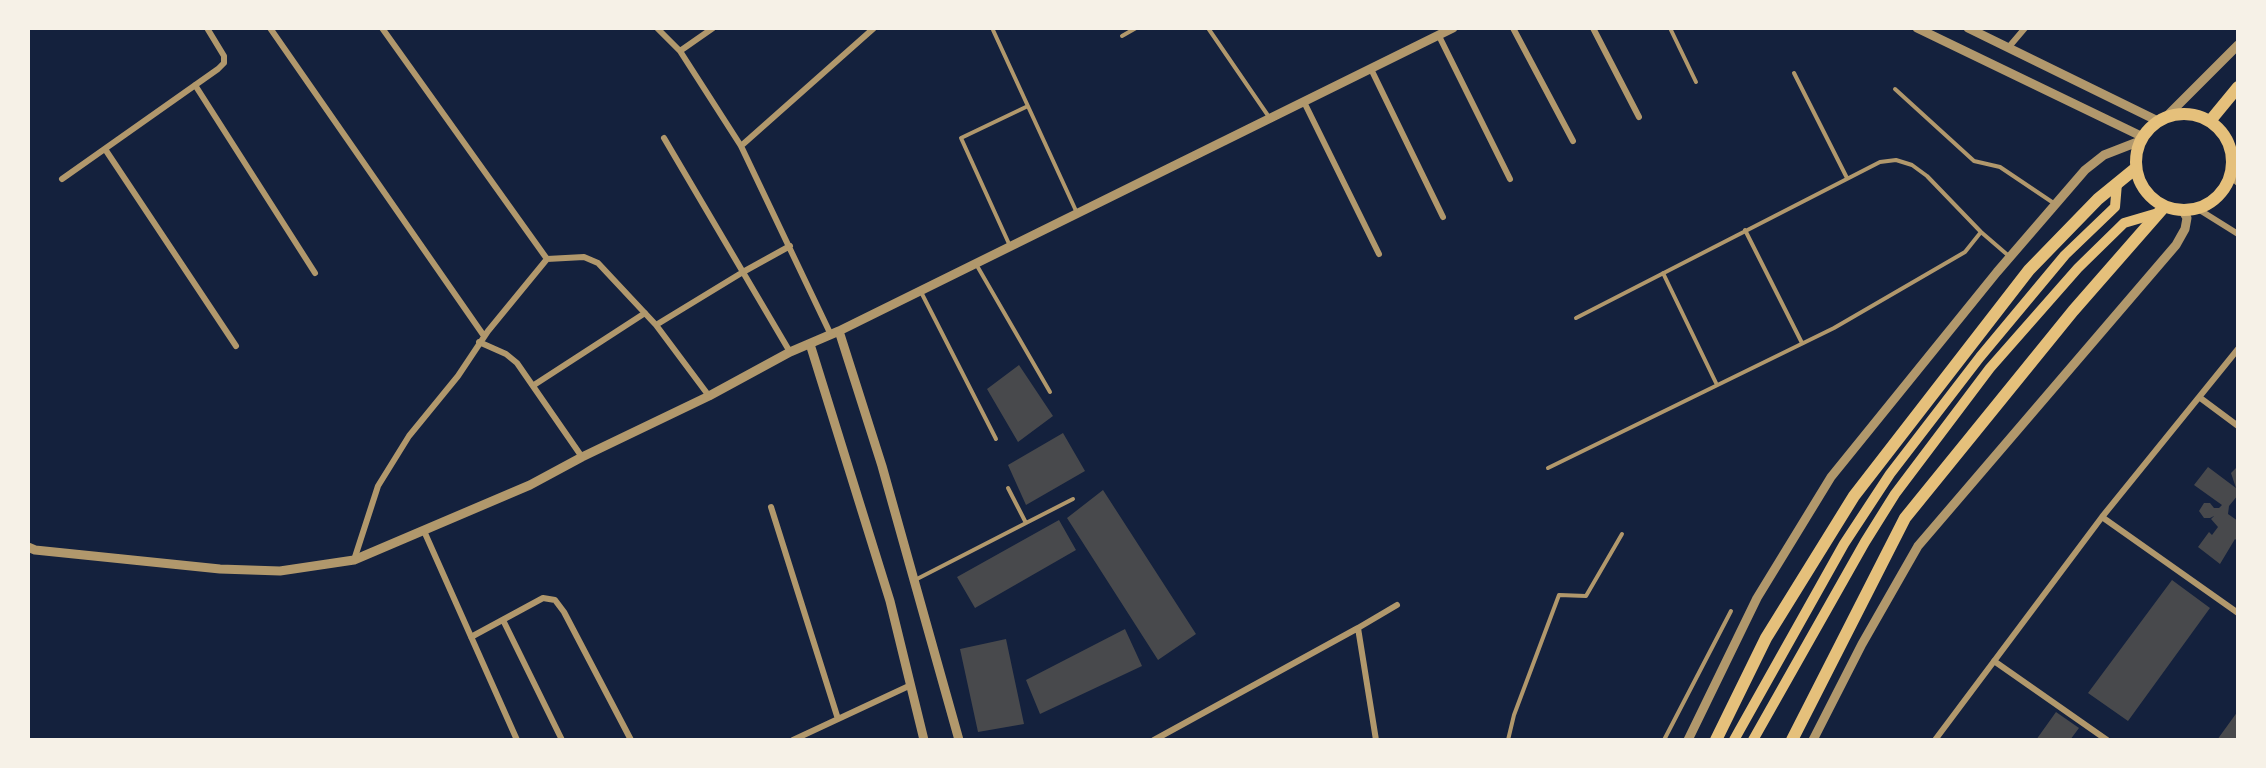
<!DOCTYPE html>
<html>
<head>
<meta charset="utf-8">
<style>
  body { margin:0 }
  #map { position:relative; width:2266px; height:768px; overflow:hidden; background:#14213d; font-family:"Nunito Sans",sans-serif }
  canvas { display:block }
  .frame { position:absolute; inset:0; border:30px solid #f6f1e7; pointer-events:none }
</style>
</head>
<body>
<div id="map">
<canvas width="2266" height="768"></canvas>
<div class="frame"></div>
</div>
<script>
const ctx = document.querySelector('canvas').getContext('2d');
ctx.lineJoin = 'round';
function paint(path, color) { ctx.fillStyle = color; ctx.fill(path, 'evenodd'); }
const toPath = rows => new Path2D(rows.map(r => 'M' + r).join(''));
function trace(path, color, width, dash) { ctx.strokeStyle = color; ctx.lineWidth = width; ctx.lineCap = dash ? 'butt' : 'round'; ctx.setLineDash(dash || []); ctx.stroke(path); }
paint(toPath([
  [1019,365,1053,416,1018,442,987,389],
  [1063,433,1085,471,1026,505,1008,465],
  [2238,466,2238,495,2229,506,2228,514,2238,521,2238,541,2235,539,2220,564,2198,547,2209,532,2212,535,2218,527,2211,519,2214,516,2210,518,2204,518,2199,511,2204,503,2210,503,2214,508,2219,508,2222,505,2194,485,2208,467,2236,488,2231,473],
  [1103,490,1196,634,1158,660,1067,518],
  [1059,520,1076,550,975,608,957,577],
  [2172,580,2210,608,2128,721,2088,693],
  [1125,629,1142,666,1040,714,1026,680],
  [1006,639,1024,724,978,732,960,649],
  [2238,711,2238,740,2217,740],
  [2056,712,2079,728,2070,740,2036,740]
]), '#48494c');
trace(toPath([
  [1208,28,1269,117],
  [1670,28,1696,82],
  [993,30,1077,213],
  [1122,36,1136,28],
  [1794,73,1847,178],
  [1895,89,1974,161,2000,167,2055,204],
  [1745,230,1802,343],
  [1010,246,961,138,1028,106],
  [976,264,1050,392],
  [1663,273,1717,385],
  [921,292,996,439],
  [1576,318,1880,162,1896,160,1912,165,1927,176,1981,232,2010,257],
  [1548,468,1834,328,1965,252,1981,232],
  [1026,523,1073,499],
  [915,580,1026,523,1008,488],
  [1508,740,1514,715,1559,595,1586,596,1622,534],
  [1664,740,1731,611]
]), '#b1986c', 4);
trace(toPath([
  [270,28,484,336],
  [382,28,547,259],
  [657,28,680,51,741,146,831,335],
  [1513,28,1573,141],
  [1593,28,1639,117],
  [1439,36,1510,179],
  [2008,48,2025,28],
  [680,51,713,28],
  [1371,69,1443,217],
  [195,85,315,273],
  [1304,102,1379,254],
  [664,138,790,352],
  [741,146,874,28],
  [105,149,236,346],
  [2231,177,2238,183],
  [62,179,218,69,224,63,224,56,207,28],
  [2198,209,2238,234],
  [656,325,743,272,790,246],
  [479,342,506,354,517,363,582,457],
  [534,385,645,313],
  [2199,397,2238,426],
  [771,507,838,719],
  [2102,517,2238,613],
  [424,531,517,740],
  [354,560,378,486,409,436,458,376,488,331,547,259,584,257,598,263,656,325,709,396],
  [503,620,562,740],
  [1358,628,1397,605],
  [471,637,543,598,555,600,564,612,631,740],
  [1994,661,2107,740],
  [793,740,911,685],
  [1154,740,1358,628,1376,740],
  [1935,740,2102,517,2238,349]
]), '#b1986c', 6);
trace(toPath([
  [1917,28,2143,137],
  [1968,28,2158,121],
  [2166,117,2238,45],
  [2233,166,2238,161],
  [839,331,882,466,959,740],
  [810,344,890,601,924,740],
  [28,547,35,550,220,569,280,571,354,560,530,485,582,457,709,396,790,352,839,331,1453,28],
  [1688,740,1757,598,1831,477,1997,272,2085,170,2104,155,2140,141],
  [1813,740,1862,644,1918,546,2176,245,2185,229,2187,218,2183,211]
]), '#b1986c', 9);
trace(toPath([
  [1734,740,1844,544,1890,474,1980,357,2065,255,2115,207,2117,183],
  [1753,740,1865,542,1895,494,1990,368,2078,268,2124,223,2158,213]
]), '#e5c07b', 10);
trace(toPath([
  '2136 162a48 48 0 1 1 96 0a48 48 0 1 1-96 0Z',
  [2210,121,2238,87],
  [1716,740,1766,638,1854,496,2029,270,2098,199,2136,168],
  [1792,740,1905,518,2073,311,2164,207]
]), '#e5c07b', 12);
</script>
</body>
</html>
